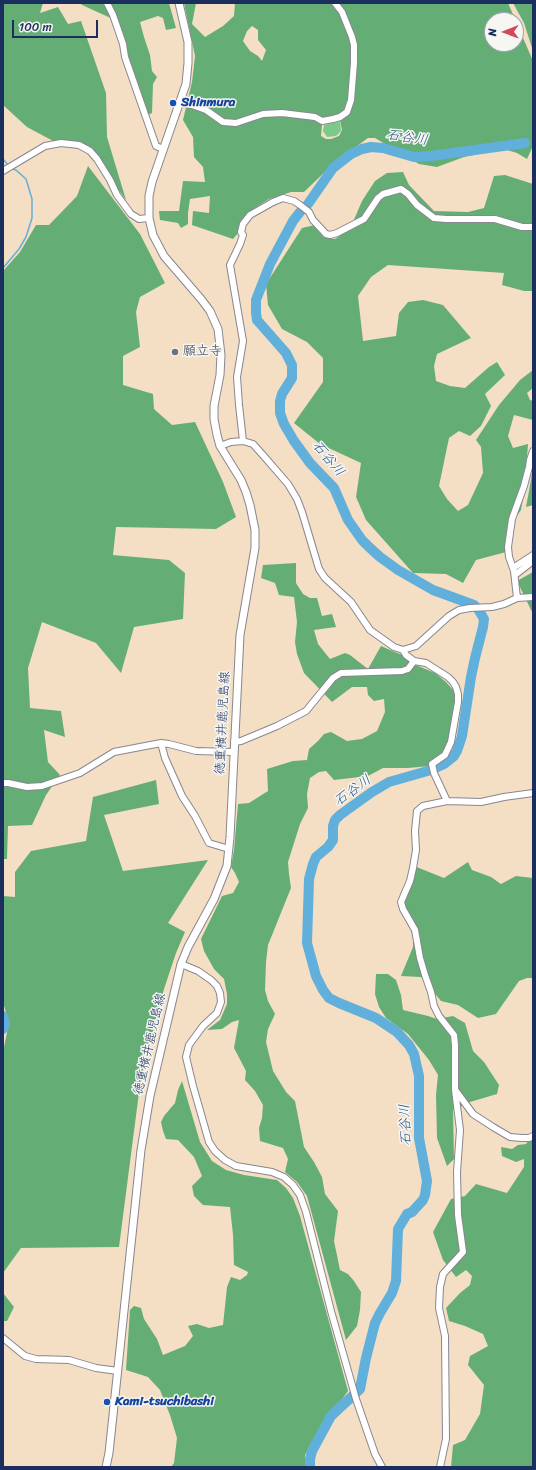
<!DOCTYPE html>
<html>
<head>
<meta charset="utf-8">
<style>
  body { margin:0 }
  #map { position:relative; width:536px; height:1470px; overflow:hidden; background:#f4dec4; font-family:Sriracha,sans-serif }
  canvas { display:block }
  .frame { position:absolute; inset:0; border:4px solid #1b2f5e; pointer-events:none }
  .north { position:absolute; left:484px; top:12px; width:40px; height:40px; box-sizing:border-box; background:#f6f6f2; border:1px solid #9ea6b7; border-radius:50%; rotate:269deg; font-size:11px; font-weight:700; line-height:16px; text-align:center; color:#1b2f5e }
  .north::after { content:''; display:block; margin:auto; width:14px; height:18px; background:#d1495b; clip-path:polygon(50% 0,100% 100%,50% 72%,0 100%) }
  .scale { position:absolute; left:12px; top:20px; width:86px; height:18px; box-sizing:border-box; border:2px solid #1b2f5e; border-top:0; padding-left:5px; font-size:12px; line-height:14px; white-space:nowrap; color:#1b2f5e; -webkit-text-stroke:3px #f6f6f2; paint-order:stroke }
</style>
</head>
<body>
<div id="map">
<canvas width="536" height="1470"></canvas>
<div class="frame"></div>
<div class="north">N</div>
<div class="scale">100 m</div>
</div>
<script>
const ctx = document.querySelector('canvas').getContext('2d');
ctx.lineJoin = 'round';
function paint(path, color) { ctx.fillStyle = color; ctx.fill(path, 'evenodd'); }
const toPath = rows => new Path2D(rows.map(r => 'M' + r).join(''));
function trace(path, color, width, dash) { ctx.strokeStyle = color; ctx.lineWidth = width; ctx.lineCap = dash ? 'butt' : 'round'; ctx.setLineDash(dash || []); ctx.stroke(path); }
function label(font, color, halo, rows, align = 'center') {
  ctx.font = font + ' Sriracha,"Klee One",sans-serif'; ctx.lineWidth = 3; ctx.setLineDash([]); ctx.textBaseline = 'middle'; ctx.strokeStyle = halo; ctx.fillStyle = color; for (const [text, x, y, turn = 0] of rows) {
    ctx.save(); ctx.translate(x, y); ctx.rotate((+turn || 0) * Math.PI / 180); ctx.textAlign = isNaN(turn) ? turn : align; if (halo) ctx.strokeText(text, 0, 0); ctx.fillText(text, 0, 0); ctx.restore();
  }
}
paint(toPath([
  [340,121,341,131,336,136,327,137,323,131,324,125]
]), '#7bca8a');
paint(toPath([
  [3,3,43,3,40,13,58,7,68,24,81,21,106,93,107,137,126,200,109,177,83,149,55,142,27,127,3,105],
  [80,3,169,3,176,28,166,30,163,18,158,16,140,22,144,37,150,55,152,71,157,77,153,84,152,113,148,115,115,20,82,5],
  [184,3,196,3,192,24,205,37,223,26,234,16,235,3,508,3,533,61,533,146,527,159,517,153,507,150,498,150,464,157,437,167,419,164,375,138,368,138,334,163,304,192,291,192,279,196,269,199,258,206,241,220,239,232,233,239,192,225,193,211,209,213,210,196,190,199,188,213,188,224,181,228,178,223,160,220,159,211,179,211,183,181,205,182,203,167,194,157,193,137,183,120,192,82,195,56],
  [492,20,516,20,516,44,492,44],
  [252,26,258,30,258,40,266,50,262,61,258,56,250,51,243,41,247,31],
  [340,120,342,130,339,136,331,139,326,139,321,136,322,124],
  [513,3,533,3,533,51,524,23],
  [88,166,140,234,165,283,140,297,136,312,140,347,123,356,123,385,153,394,154,409,172,425,195,422,223,482,236,517,216,529,116,527,113,555,169,560,185,573,183,619,134,627,121,673,96,643,42,622,28,668,30,708,61,711,65,737,44,730,48,762,60,775,46,795,32,825,8,826,7,859,3,859,3,271,20,252,36,225,49,225,77,196],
  [403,172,409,185,434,211,468,212,484,208,494,176,505,175,533,184,533,291,524,291,502,285,504,273,388,265,371,277,358,296,363,341,396,336,399,313,408,302,423,300,443,305,471,338,437,354,434,366,436,381,450,386,465,388,489,367,497,362,505,375,485,394,491,406,481,426,470,436,459,431,449,438,439,486,447,499,458,511,468,505,483,473,481,447,476,440,499,405,520,380,533,370,533,388,527,393,530,400,533,401,533,420,514,415,508,436,513,448,528,444,525,486,521,510,514,520,506,552,476,560,463,583,446,574,413,573,366,520,356,497,361,463,320,444,294,423,323,382,323,358,307,342,282,329,268,305,266,284,302,228,315,225,323,237,335,239,350,229,362,201,375,181,387,173],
  [533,465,533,505,526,507,531,480],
  [296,563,296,583,303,594,310,598,317,598,322,616,332,614,336,627,314,630,318,644,330,659,345,653,350,655,368,669,381,646,397,653,406,656,411,663,435,673,446,682,454,691,455,701,450,734,446,746,439,759,430,766,408,768,383,768,368,776,334,780,326,771,319,772,310,778,307,794,308,808,300,824,288,862,289,874,291,888,268,945,266,962,265,990,268,1001,275,1014,268,1029,266,1042,273,1071,286,1092,295,1101,304,1147,314,1162,322,1177,325,1194,338,1211,334,1241,340,1270,348,1274,354,1281,361,1292,360,1310,357,1326,346,1340,307,1196,297,1182,285,1172,288,1159,283,1148,260,1141,259,1128,262,1118,263,1105,255,1091,245,1080,246,1071,234,1048,239,1020,232,1022,222,1029,207,1030,220,1020,227,1004,227,994,224,979,214,969,204,951,201,939,222,896,233,893,239,882,235,873,231,867,234,850,238,804,249,803,268,791,267,769,293,761,307,760,309,749,318,741,324,734,331,732,347,741,362,739,377,731,385,712,384,699,374,701,368,695,367,687,352,687,332,702,304,673,297,654,295,642,297,622,294,597,279,595,275,583,261,578,263,565],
  [533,572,533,614,517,581],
  [156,780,159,804,104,815,123,871,208,860,168,923,185,932,176,953,164,989,141,1077,119,1247,21,1248,3,1273,3,1052,9,1023,3,1002,3,896,15,897,15,872,31,851,86,841,93,797],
  [468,862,472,870,491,877,501,884,516,876,533,878,533,978,527,978,519,981,496,1014,478,1018,458,1005,441,1001,421,977,401,976,413,947,413,935,404,915,403,903,414,866,444,878],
  [376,974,388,974,396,980,401,995,403,1010,428,1016,437,1019,453,1016,465,1023,473,1051,484,1062,499,1085,497,1094,470,1102,453,1110,454,1159,447,1166,437,1138,436,1095,438,1075,429,1060,408,1034,386,1018,379,1007,375,994],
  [182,1081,200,1142,212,1161,226,1170,244,1175,277,1180,286,1188,293,1198,300,1216,348,1391,316,1435,305,1455,305,1467,171,1467,174,1463,177,1438,170,1415,160,1390,148,1377,126,1370,130,1310,134,1306,141,1308,144,1319,157,1339,163,1355,185,1346,193,1336,188,1326,197,1324,209,1328,223,1325,227,1287,231,1277,240,1280,247,1275,248,1272,234,1265,233,1235,230,1207,203,1205,194,1196,192,1186,202,1176,194,1157,178,1140,166,1139,163,1131,161,1122,164,1116,175,1103,178,1090],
  [533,1135,533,1467,451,1467,453,1445,465,1440,480,1414,484,1385,468,1365,470,1356,488,1346,483,1334,465,1326,449,1321,446,1308,460,1293,470,1285,472,1276,466,1270,456,1277,443,1260,433,1232,451,1199,465,1196,476,1184,507,1193,524,1167,524,1159,516,1162,502,1156,501,1147,512,1149,518,1145,526,1144],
  [3,1293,14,1307,7,1321,3,1321]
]), '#64ae76');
trace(toPath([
  [3,159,8,165],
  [3,268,19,249,26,237,32,218,32,199,26,179,16,170,13,169]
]), '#61afdb', 1.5);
trace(toPath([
  [308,204,333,168,351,154,362,149,371,147,383,148,414,157,431,156,525,143],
  [300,212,293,221,270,264,256,300,256,313,257,320,286,353,292,365,292,378,282,394,280,401,280,413,284,424,294,441,310,463,334,488,348,520,362,540,369,547,380,557,398,570,433,590,474,605,478,609,484,619,483,627,475,658,471,677,462,736,457,751,454,756,444,764,431,770,389,782,372,792,340,815,335,820,333,826,333,840,328,847,316,857,313,864,309,879,307,943,316,976,323,990,329,998,339,1003,376,1018,397,1032,409,1045,414,1054,419,1076,419,1138,427,1181,425,1195,423,1200,412,1212,407,1214,398,1229,396,1281,392,1293,380,1313,375,1323,366,1358,360,1389,331,1416,312,1451,310,1459,310,1467],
  [3,1016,5,1024,3,1029]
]), '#61afdb', 10);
const minor = toPath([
  [107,3,113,15,123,44,125,57,156,146,163,149],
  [180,103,192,105,206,110,223,122,236,123,263,114,282,113,315,117,322,121,333,119,340,117,347,112,351,100,354,63,354,45,352,37,342,12,335,3],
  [3,171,45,146,61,143,79,145,90,151,97,159,110,180,117,195,131,214,139,219,149,218],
  [243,441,239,405,237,377,243,341,230,265,240,244,243,235,241,232,243,224,250,215,273,202,283,198,294,201,300,205,309,212,313,220,326,234,330,235,337,233,364,219,378,198,383,194,401,189,408,194,417,205,434,218,446,219,495,219,522,227,533,227],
  [220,446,231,442,243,441,253,444,262,454,288,484,297,499,302,512,319,569,325,578,351,602,370,630,394,647,403,650,416,646,449,616,459,610,470,608,492,607,504,604,517,598,533,597],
  [513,568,533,555],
  [515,575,533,561],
  [517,598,514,571,509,557,508,547,512,519,524,486,529,467,530,460,533,451],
  [403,650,406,655,414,661,426,663,448,677,453,682,456,687,458,694,458,702,451,742,445,755,432,764,434,773,447,801],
  [234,742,241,741,277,726,306,711,333,678,341,673,402,671,408,669,414,661],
  [161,743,165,758,182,796,195,816,209,843,229,849],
  [3,783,8,783,27,787,42,786,80,773,114,752,161,743,169,744,196,751,234,752],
  [181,964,198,971,211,980,217,986,220,993,221,1002,217,1013,203,1026,189,1045,186,1057,193,1086,209,1142,215,1151,225,1160,236,1166,272,1172,284,1177,293,1185,300,1195,306,1212,331,1311,356,1399,375,1454,382,1467],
  [456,1091,473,1114,493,1127,510,1137,522,1138,529,1138,533,1136],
  [3,1338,25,1356,36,1359,69,1360,96,1368,118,1371],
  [440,1467,446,1439,445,1336,439,1308,440,1287,443,1274,463,1252,458,1215,457,1172,460,1130,455,1090,455,1045,454,1035,439,1016,434,1006,431,992,425,975,420,958,415,930,403,909,401,902,410,881,413,868,416,850,415,831,417,811,423,806,447,801,481,802,504,797,533,793]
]);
const major = toPath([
  [106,1467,109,1453,141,1150,150,1096,181,964,188,947,214,899,227,866,230,837,240,635,255,548,255,530,250,505,246,492,241,480,220,446,217,435,214,419,214,406,220,375,221,355,218,329,210,311,201,299,164,256,153,235,149,218,149,196,152,182,186,84,188,63,188,42,179,3]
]);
trace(minor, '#888691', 8);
trace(major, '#888691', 9);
trace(minor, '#fff', 6);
trace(major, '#fff', 7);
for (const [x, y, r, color] of [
  [173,103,4,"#1a4fb4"],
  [175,352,4,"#6b7280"],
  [107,1402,4,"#1a4fb4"]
]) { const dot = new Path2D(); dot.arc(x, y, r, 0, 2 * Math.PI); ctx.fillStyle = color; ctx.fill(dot); trace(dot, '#f6f6f2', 1.5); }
label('bold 13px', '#164399', '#f6f6f2', [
  ["Shinmura",181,103],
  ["Kami-tsuchibashi",115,1402]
], 'left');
label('bold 13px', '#5b616d', '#f6f6f2', [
  ["願立寺",183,352]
], 'left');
label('13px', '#1b2f5e', '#f6f6f2', [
  ["徳重横井鹿児島線",223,723,-87],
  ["徳重横井鹿児島線",150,1044,-77]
]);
label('italic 14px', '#305584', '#f6f6f2', [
  ["石谷川",407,138,8],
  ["石谷川",328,459,50],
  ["石谷川",353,791,-36],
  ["石谷川",406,1125,-93]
]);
</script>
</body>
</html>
